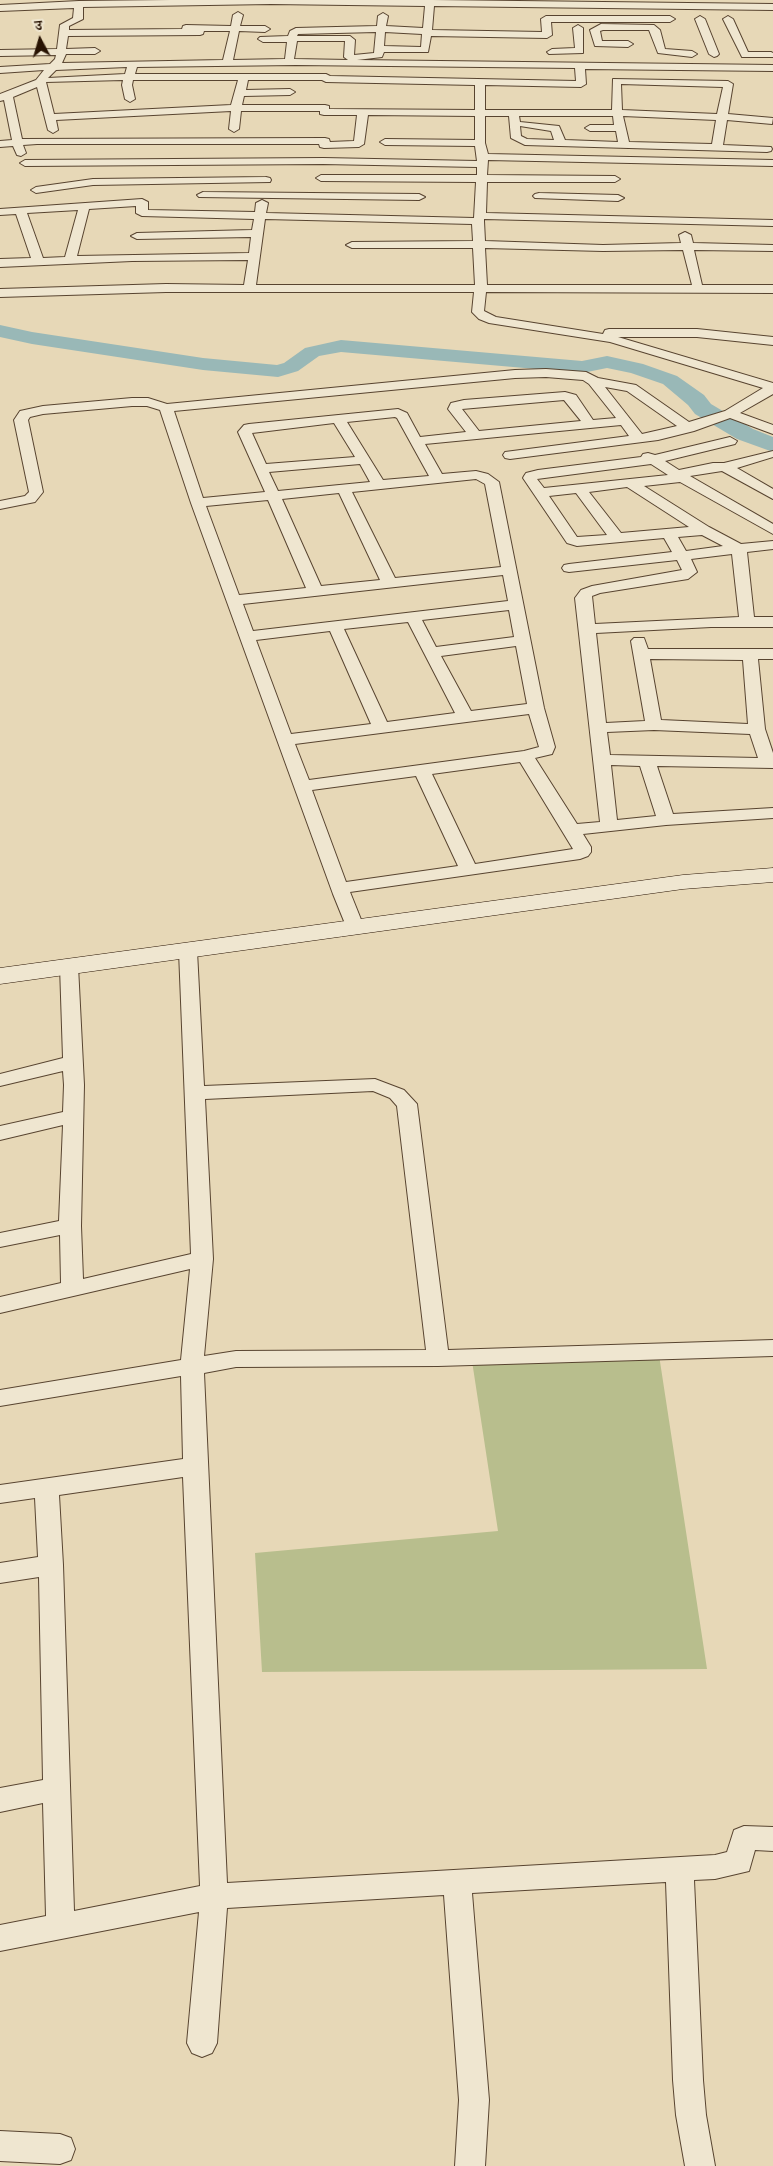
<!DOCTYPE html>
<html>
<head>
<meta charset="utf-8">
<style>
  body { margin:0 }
  #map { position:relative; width:773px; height:2166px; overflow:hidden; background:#e7d8b7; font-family:"Libre Caslon Text","Noto Serif Devanagari",serif }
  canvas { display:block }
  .north { position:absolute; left:15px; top:15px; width:50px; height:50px; -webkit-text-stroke:4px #efe6d0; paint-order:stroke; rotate:354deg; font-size:14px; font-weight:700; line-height:20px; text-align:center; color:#281303 }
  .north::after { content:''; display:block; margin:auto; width:18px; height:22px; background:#281303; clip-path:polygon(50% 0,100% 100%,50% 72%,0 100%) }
</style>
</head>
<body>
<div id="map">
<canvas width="773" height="2166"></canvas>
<div class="north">उ</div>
</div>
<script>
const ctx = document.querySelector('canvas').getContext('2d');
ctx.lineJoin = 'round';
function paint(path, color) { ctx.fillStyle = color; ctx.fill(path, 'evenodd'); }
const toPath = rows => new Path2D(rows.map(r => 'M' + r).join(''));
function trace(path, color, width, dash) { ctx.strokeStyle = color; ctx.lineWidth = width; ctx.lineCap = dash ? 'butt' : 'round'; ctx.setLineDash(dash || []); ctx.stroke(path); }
paint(toPath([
  [659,1355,707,1669,262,1672,255,1553,498,1531,472,1361]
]), '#b8be8d');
paint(toPath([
  [0,325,32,332,203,358,277,365,284,363,305,348,341,340,582,361,607,356,643,364,677,376,704,395,711,404,753,429,773,437,773,452,737,439,695,414,688,405,663,384,631,373,607,368,582,373,341,352,319,356,298,371,278,377,203,370,32,344,0,337,0,325]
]), '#99b8b7');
const street = toPath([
  [170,0,433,0,773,4,773,10,434,6,432,30,542,32,541,19,546,16,670,16,675,19,670,22,551,22,552,35,547,38,431,36,428,52,384,52,382,57,357,60,773,65,773,71,585,69,586,84,581,87,485,85,485,110,612,110,613,79,728,81,733,84,728,114,773,118,772,124,727,120,723,145,771,147,772,149,771,151,767,152,525,145,511,138,509,116,485,116,485,143,488,154,773,160,773,166,488,160,487,175,615,176,620,179,615,182,487,182,486,213,773,220,773,226,484,219,484,221,485,241,603,245,681,243,679,235,685,232,691,235,693,243,773,245,773,251,694,250,702,285,773,285,773,293,486,292,484,311,496,317,603,334,605,330,609,329,697,329,773,337,773,345,697,337,618,337,773,383,773,394,740,413,773,425,773,434,730,418,694,431,658,440,510,459,505,458,503,455,505,452,629,436,621,425,425,444,442,474,476,471,488,474,499,482,544,708,555,747,552,754,535,758,577,824,600,822,575,598,581,590,592,586,682,570,677,560,569,572,564,571,562,568,564,565,569,564,672,552,664,538,577,546,567,543,523,478,524,476,526,473,538,470,641,457,643,454,648,453,655,455,730,437,737,441,735,444,665,461,679,470,713,463,724,463,773,451,773,457,737,468,773,489,773,499,722,471,690,476,773,524,773,534,680,482,644,486,709,527,741,544,773,541,773,549,747,552,754,617,773,617,773,627,711,627,596,633,606,723,645,721,631,641,634,638,644,638,648,649,773,649,773,659,758,659,765,729,773,753,773,768,657,766,673,814,773,808,773,818,666,825,583,834,591,847,591,852,588,856,580,859,350,892,364,927,362,931,355,933,348,931,333,894,191,503,160,410,147,406,132,406,43,414,30,417,28,420,43,492,35,502,0,509,0,501,25,496,29,492,14,420,20,411,43,406,132,398,148,398,167,404,515,370,546,369,586,372,598,378,636,385,689,422,725,411,763,388,610,342,489,323,479,319,472,312,474,292,166,292,0,297,0,289,166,284,244,285,248,260,132,261,0,267,0,259,31,258,16,214,0,215,0,209,142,199,148,202,148,210,255,212,256,203,262,200,268,203,266,213,474,218,476,182,321,181,316,178,321,175,477,175,477,167,323,164,25,166,20,163,25,160,323,158,477,161,475,146,385,145,380,142,385,139,475,140,475,116,368,115,364,144,359,147,324,148,320,147,319,144,37,144,23,145,26,153,21,156,17,155,13,146,0,147,0,141,12,140,4,100,0,101,0,94,36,80,44,70,0,73,0,67,50,64,55,59,56,55,0,56,0,50,57,49,60,25,73,18,74,8,0,11,0,5,79,1,170,0],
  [271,4,425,6,423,28,386,26,388,16,383,13,378,16,377,26,296,28,290,31,288,36,260,37,258,39,263,42,287,42,285,59,233,60,239,31,265,32,270,29,265,26,240,26,243,15,238,12,233,15,231,26,186,25,183,26,182,29,69,30,69,26,83,19,83,7,271,4],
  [204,31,230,31,223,60,62,63,66,54,95,54,100,51,95,48,66,49,68,36,200,35,203,34,204,31],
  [376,32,374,53,354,55,355,40,350,36,297,36,298,34,376,32],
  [385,32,422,34,421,47,384,46,385,32],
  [297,41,345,41,344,57,348,60,294,59,297,41],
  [296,65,575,68,576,81,330,76,326,74,135,74,137,67,296,65],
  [127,67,125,74,48,78,56,70,127,67],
  [123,80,122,85,125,99,130,102,135,99,132,85,133,80,238,80,231,105,54,114,46,82,123,80],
  [248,80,322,80,326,82,475,85,475,110,329,109,329,106,325,105,242,105,244,96,290,95,295,92,290,89,246,90,248,80],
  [621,84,723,87,717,114,622,110,621,84],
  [37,87,48,130,53,133,58,130,56,120,231,111,229,129,234,132,239,129,241,111,320,111,320,114,324,115,357,115,354,141,330,142,329,139,325,138,22,139,13,97,37,87],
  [519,116,613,116,614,125,590,125,585,128,590,131,616,131,618,142,565,140,559,126,520,122,519,116],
  [623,116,716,120,712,144,629,142,623,116],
  [520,126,551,131,554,140,527,139,521,136,520,126],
  [136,206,136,213,142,216,254,219,252,230,137,233,131,236,137,239,251,237,249,253,77,256,89,209,136,206],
  [78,210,65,257,43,258,27,213,78,210],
  [265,219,472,224,473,241,352,242,346,245,352,248,473,248,475,285,256,285,265,219],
  [485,248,603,251,683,250,692,285,487,285,485,248],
  [546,377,583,380,589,384,616,418,593,420,576,395,565,392,464,400,451,403,448,409,466,432,420,437,407,413,398,409,249,424,244,425,238,432,265,492,203,498,174,411,515,378,546,377],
  [605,387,627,391,677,426,642,434,605,387],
  [564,400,581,421,479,431,462,409,564,400],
  [395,417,397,418,429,476,383,480,347,422,395,417],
  [334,423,355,457,266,464,252,433,334,423],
  [360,464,370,482,278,491,269,472,360,464],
  [651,464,668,475,544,488,537,479,651,464],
  [476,479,485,484,501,567,395,578,352,492,476,479],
  [627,487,689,527,621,533,589,492,627,487],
  [339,493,380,580,321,586,282,499,339,493],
  [576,493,607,535,577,537,549,496,576,493],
  [268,500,306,588,239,595,206,506,268,500],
  [702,535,723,546,686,551,678,537,702,535],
  [732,554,739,617,595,624,592,596,600,593,688,579,697,572,691,559,732,554],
  [503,575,508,601,253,631,243,604,503,575],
  [509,610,514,637,436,647,422,620,509,610],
  [408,622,455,713,387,722,344,629,408,622],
  [330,631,371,724,291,734,256,640,330,631],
  [516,646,527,704,471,711,441,656,516,646],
  [650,659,743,660,748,724,661,720,650,659],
  [529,714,539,747,524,751,309,780,295,744,529,714],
  [654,730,750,734,758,758,610,755,607,732,654,730],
  [520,762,573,849,475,864,432,774,520,762],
  [611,765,640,766,656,816,617,820,611,765],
  [416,776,458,866,346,882,312,790,416,776],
  [700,16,705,19,719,54,717,56,714,57,709,54,695,19,700,16],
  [728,16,733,19,748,52,771,52,773,53,773,57,742,57,723,19,728,16],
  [601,24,654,25,660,30,665,49,692,51,697,54,692,57,658,53,649,30,603,30,600,31,602,41,628,41,633,44,628,47,595,46,590,30,601,24],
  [578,25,583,28,583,53,549,54,547,52,552,49,575,48,573,28,578,25],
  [266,177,270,178,271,180,270,182,93,185,36,193,31,190,36,187,93,179,266,177],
  [203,192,419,194,425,197,419,200,199,197,197,195,203,192],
  [539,193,618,195,624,198,618,201,535,198,533,196,535,194,539,193],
  [188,945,195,947,197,951,204,1086,375,1079,404,1090,417,1104,448,1350,773,1340,773,1356,438,1366,236,1367,204,1373,227,1883,715,1855,727,1852,734,1830,744,1826,773,1827,773,1851,755,1850,749,1871,715,1879,694,1880,703,2080,706,2115,715,2166,685,2166,676,2115,673,2080,666,1882,472,1893,489,2100,485,2166,455,2166,459,2100,444,1895,227,1908,217,2043,212,2053,202,2057,192,2053,187,2043,199,1912,0,1951,0,1925,46,1916,43,1803,0,1812,0,1788,43,1780,39,1577,0,1583,0,1563,38,1557,35,1498,0,1503,0,1485,183,1459,181,1376,0,1406,0,1390,181,1360,190,1269,0,1313,0,1297,61,1283,60,1235,0,1247,0,1233,59,1221,63,1125,0,1140,0,1126,63,1112,64,1085,63,1071,0,1086,0,1074,63,1058,60,966,62,962,69,960,76,962,78,966,84,1085,81,1226,83,1279,191,1254,179,951,181,947,188,945],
  [373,1091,390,1098,397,1106,426,1350,236,1351,204,1356,213,1259,205,1099,373,1091],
  [183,1477,200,1886,74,1911,63,1565,59,1495,183,1477],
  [0,2131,60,2134,71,2138,75,2149,71,2160,60,2164,0,2161,0,2131]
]);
const secondary = toPath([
  [773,868,773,882,683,889,0,984,0,968,683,875,773,868]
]);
trace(street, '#584430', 2);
trace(secondary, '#281303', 1);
paint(street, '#efe6d0');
paint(secondary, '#efe6d0');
</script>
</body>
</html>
